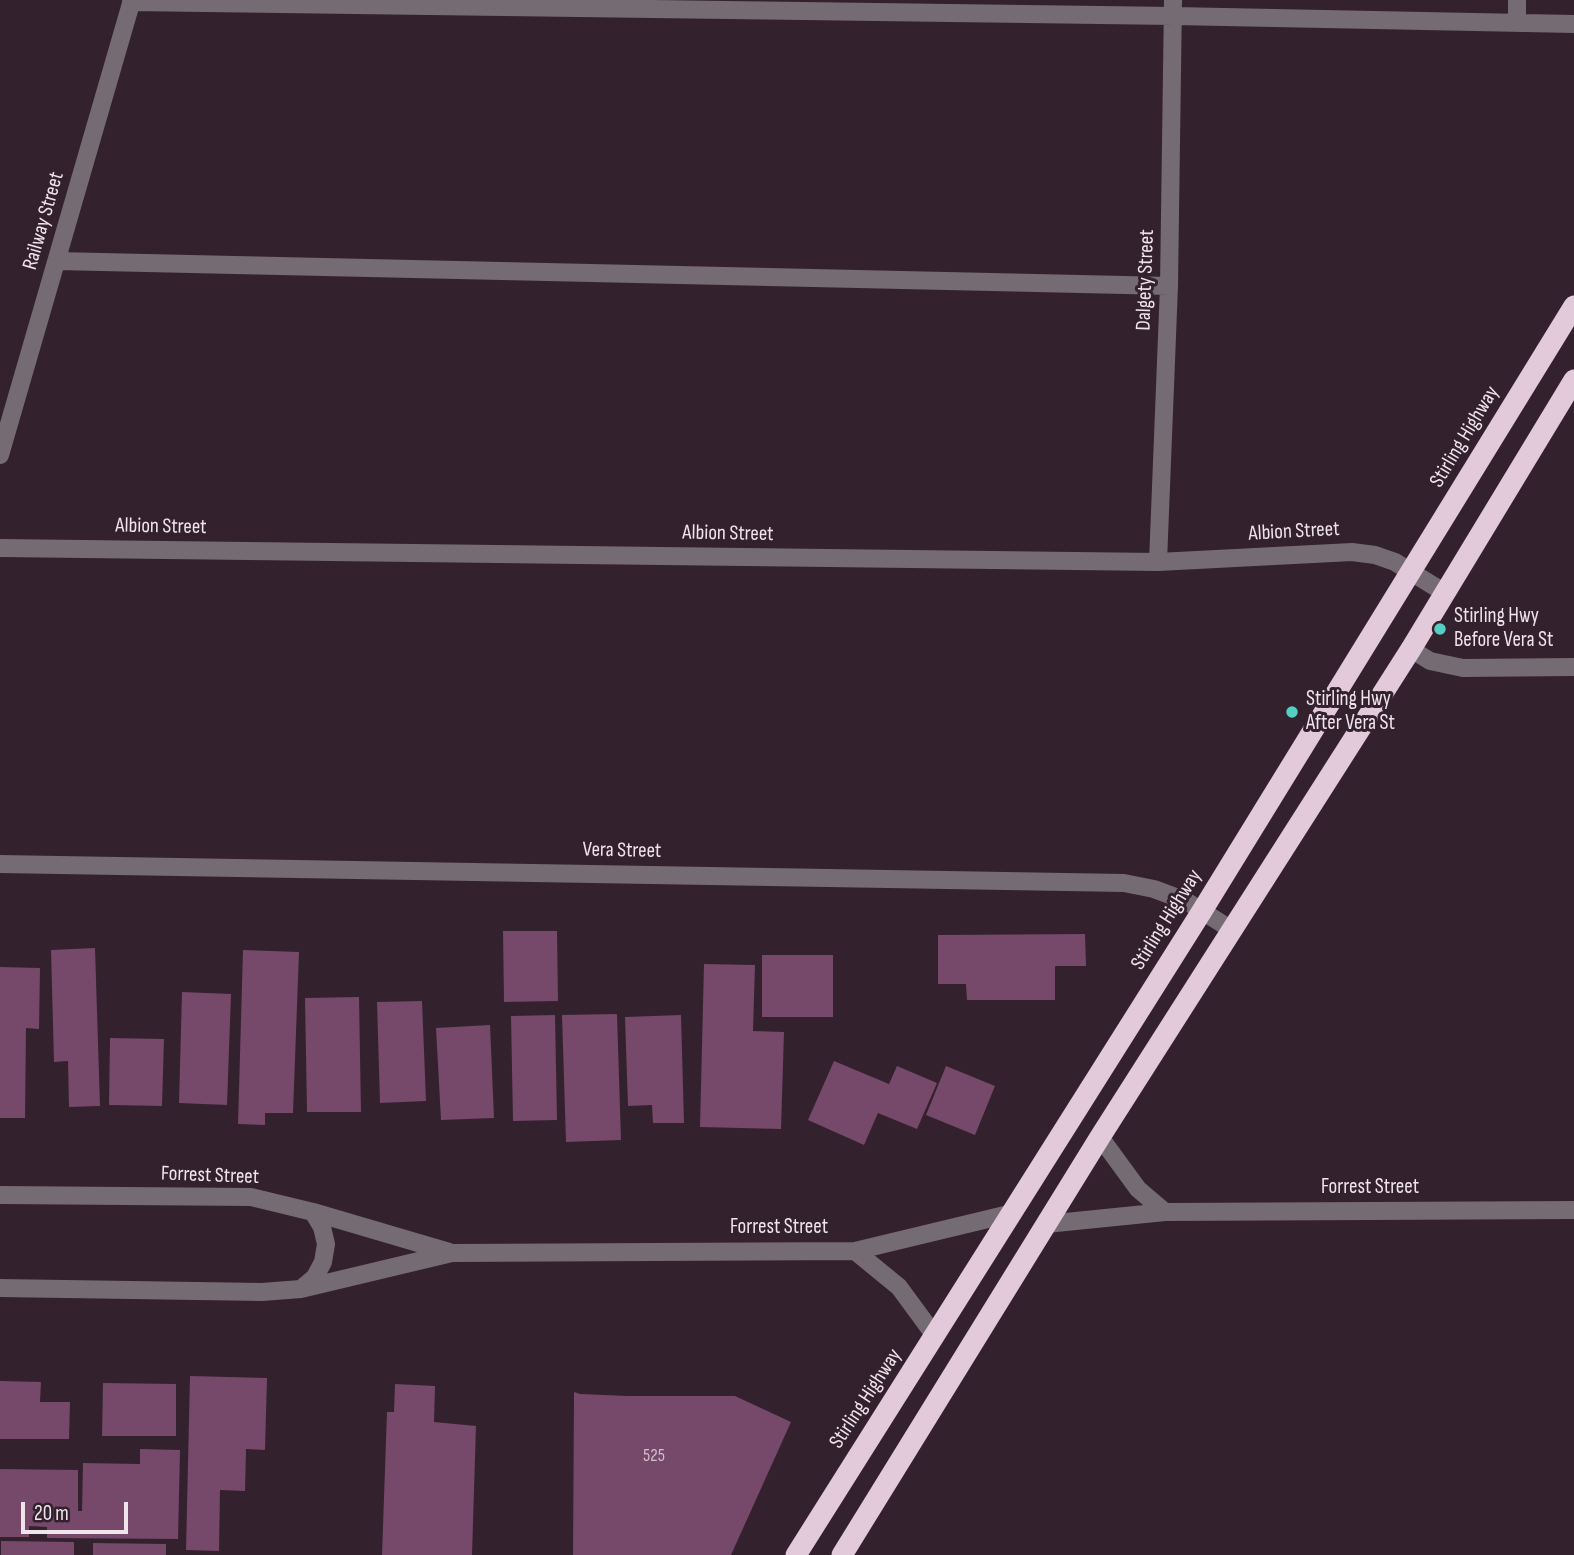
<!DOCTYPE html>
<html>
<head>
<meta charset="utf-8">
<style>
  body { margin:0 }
  #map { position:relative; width:1574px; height:1555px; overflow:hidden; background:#33212e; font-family:"Sofia Sans Condensed",sans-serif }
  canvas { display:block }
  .scale { position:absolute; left:21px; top:1502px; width:107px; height:32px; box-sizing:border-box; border:4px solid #f0e4ec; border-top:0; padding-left:9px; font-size:21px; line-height:24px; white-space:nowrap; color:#f0e4ec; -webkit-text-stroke:5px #33212e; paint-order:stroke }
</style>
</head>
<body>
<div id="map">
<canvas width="1574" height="1555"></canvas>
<div class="scale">20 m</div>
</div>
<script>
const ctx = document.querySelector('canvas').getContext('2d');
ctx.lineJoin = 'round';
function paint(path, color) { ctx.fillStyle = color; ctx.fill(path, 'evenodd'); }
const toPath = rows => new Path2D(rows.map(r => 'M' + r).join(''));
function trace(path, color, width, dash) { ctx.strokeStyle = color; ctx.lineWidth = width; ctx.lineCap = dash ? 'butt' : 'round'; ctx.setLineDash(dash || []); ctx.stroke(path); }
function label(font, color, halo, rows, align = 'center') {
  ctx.font = font + ' "Sofia Sans Condensed",sans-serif'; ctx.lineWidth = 6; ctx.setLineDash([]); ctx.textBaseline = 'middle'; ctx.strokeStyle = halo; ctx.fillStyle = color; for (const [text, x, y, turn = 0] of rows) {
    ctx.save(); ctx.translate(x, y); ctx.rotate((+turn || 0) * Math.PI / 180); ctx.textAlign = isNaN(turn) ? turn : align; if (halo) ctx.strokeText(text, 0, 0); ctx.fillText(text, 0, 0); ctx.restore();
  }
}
paint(toPath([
  [503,931,557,931,558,1001,504,1002],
  [1085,934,1086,966,1055,966,1055,1000,967,1000,966,984,938,984,938,935],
  [95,948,100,1106,69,1107,68,1061,54,1062,51,950],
  [243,950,299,952,293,1113,265,1113,265,1125,238,1124],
  [762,955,833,955,833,1017,762,1017],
  [704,964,755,965,753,1031,784,1032,781,1129,700,1127],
  [0,967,40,968,39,1029,26,1028,25,1118,0,1118],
  [182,992,231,994,227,1105,179,1103],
  [359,997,361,1112,307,1112,305,998],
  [422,1001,426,1101,380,1103,377,1002],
  [617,1014,621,1140,566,1142,562,1015],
  [555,1015,557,1120,513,1121,511,1016],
  [681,1015,684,1123,653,1123,652,1105,628,1106,625,1017],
  [490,1025,494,1118,441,1120,436,1028],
  [110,1038,164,1039,162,1106,109,1105],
  [834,1061,889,1084,897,1066,937,1083,917,1129,878,1113,864,1145,808,1120],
  [946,1066,995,1086,975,1135,926,1115],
  [190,1376,267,1378,265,1450,246,1449,245,1491,220,1490,219,1551,186,1550],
  [0,1381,41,1382,40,1402,70,1402,69,1439,0,1439],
  [103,1383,176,1384,176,1436,102,1436],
  [395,1384,435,1386,434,1422,476,1426,472,1555,382,1555,387,1412,394,1412],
  [574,1392,580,1394,628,1396,735,1396,791,1422,731,1555,573,1555],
  [140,1449,180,1450,178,1539,47,1538,47,1527,29,1526,29,1537,0,1537,0,1469,78,1470,78,1511,82,1511,83,1463,140,1464],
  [1,1541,74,1542,74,1555,1,1555],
  [93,1543,166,1544,166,1555,93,1555]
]), '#764869');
trace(toPath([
  [131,2,1174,16,1574,24],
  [1517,23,1517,0],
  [57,261,1169,286],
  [0,455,132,0],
  [0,548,1158,562,1352,552,1375,555,1395,562,1445,593],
  [1158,562,1169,286,1173,0],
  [1411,649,1430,661,1463,668,1574,667],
  [0,864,1124,883,1154,889,1186,901,1232,930],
  [1100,1137,1138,1189,1165,1212],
  [0,1195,251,1197,313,1212,449,1252],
  [1046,1224,1165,1212,1574,1210],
  [855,1251,899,1287,935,1336],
  [0,1288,262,1292,301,1289,452,1253,855,1251,1013,1213],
  [302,1288,315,1277,323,1262,326,1244,322,1227,313,1212]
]), '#756b72', 18);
trace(toPath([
  [796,1555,1202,911,1574,306],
  [842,1555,1100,1137,1411,649,1574,380]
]), '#e2cada', 21);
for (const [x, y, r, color] of [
  [1440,629,7,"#56cec4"],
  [1292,712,7,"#56cec4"]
]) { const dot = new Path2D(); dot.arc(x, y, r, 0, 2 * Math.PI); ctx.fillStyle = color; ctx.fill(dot); trace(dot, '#33212e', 2.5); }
label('18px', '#d2bdcb', null, [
  ["525",654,1456]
]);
label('21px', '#f0e4ec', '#33212e', [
  ["Railway Street",44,221,-74],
  ["Dalgety Street",1146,280,-88],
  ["Stirling Highway",1465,437,-59],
  ["Albion Street",161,527,1],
  ["Albion Street",1294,532,-3],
  ["Albion Street",728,534,1],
  ["Vera Street",622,851,1],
  ["Stirling Highway",1167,920,-58],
  ["Forrest Street",210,1176,2],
  ["Forrest Street",1370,1188],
  ["Forrest Street",779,1228],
  ["Stirling Highway",866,1399,-57]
]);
label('21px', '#f0e4ec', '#33212e', [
  ["Stirling Hwy",1454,617],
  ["Before Vera St",1454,641],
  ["Stirling Hwy",1306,700],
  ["After Vera St",1306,724]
], 'left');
</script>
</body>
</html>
